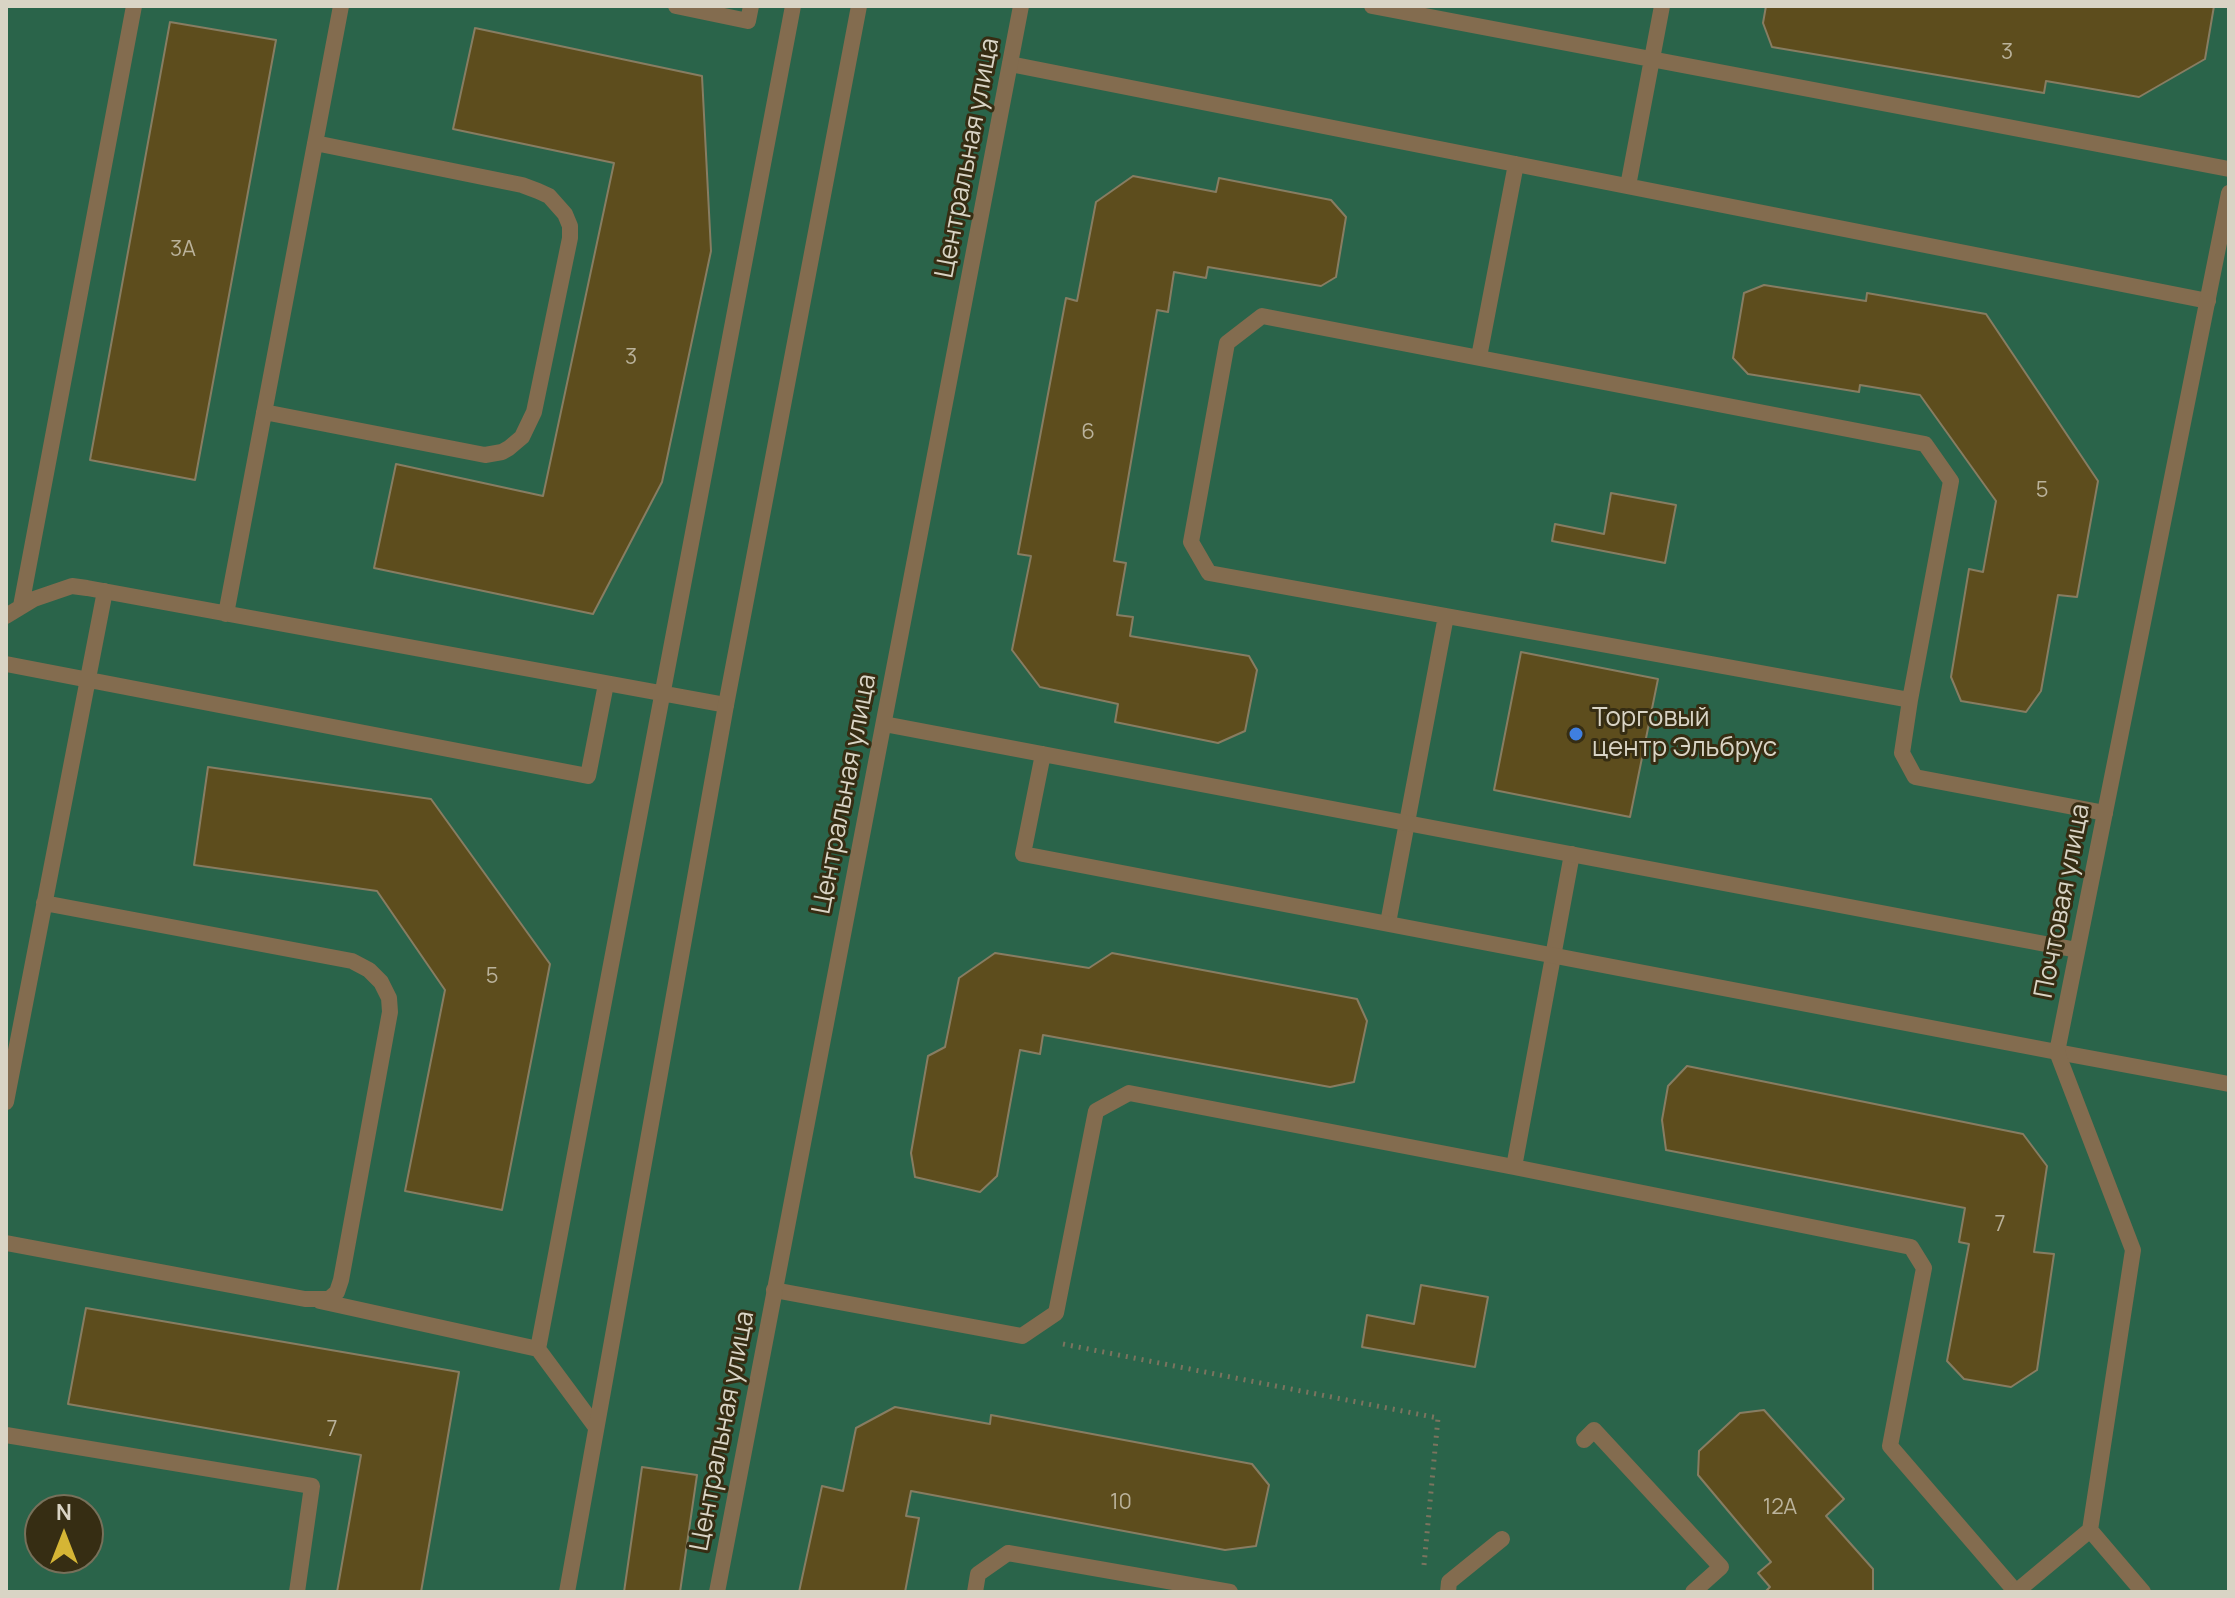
<!DOCTYPE html>
<html>
<head>
<meta charset="utf-8">
<style>
  body { margin:0 }
  #map { position:relative; width:2235px; height:1598px; overflow:hidden; background:#362d13; font-family:Manrope,sans-serif }
  canvas { display:block }
  .frame { position:absolute; inset:0; border:8px solid #d9d4c5; pointer-events:none }
  .north { position:absolute; left:24px; top:1494px; width:80px; height:80px; box-sizing:border-box; background:#362d13; border:2px solid #77705a; border-radius:50%; rotate:0deg; font-size:22px; font-weight:700; line-height:32px; text-align:center; color:#d9d4c5 }
  .north::after { content:''; display:block; margin:auto; width:28px; height:36px; background:#d5b535; clip-path:polygon(50% 0,100% 100%,50% 72%,0 100%) }
</style>
</head>
<body>
<div id="map">
<canvas width="2235" height="1598"></canvas>
<div class="frame"></div>
<div class="north">N</div>
</div>
<script>
const ctx = document.querySelector('canvas').getContext('2d');
ctx.lineJoin = 'round';
function paint(path, color) { ctx.fillStyle = color; ctx.fill(path, 'evenodd'); }
const toPath = rows => new Path2D(rows.map(r => 'M' + r).join(''));
function trace(path, color, width, dash) { ctx.strokeStyle = color; ctx.lineWidth = width; ctx.lineCap = dash ? 'butt' : 'round'; ctx.setLineDash(dash || []); ctx.stroke(path); }
function label(font, color, halo, rows, align = 'center') {
  ctx.font = font + ' Manrope,sans-serif'; ctx.lineWidth = 6; ctx.setLineDash([]); ctx.textBaseline = 'middle'; ctx.strokeStyle = halo; ctx.fillStyle = color; for (const [text, x, y, turn = 0] of rows) {
    ctx.save(); ctx.translate(x, y); ctx.rotate((+turn || 0) * Math.PI / 180); ctx.textAlign = isNaN(turn) ? turn : align; if (halo) ctx.strokeText(text, 0, 0); ctx.fillText(text, 0, 0); ctx.restore();
  }
}
paint(toPath([
  [6,6,2229,6,2229,1592,6,1592],
  [40,1510,88,1510,88,1558,40,1558]
]), '#2a644a');
const building = toPath([
  [1766,6,2214,6,2205,59,2139,97,2046,81,2044,93,1772,47,1763,23,1766,6],
  [170,22,276,40,195,480,90,460,170,22],
  [475,28,702,76,711,251,662,482,593,614,374,568,396,464,543,496,614,163,453,129,475,28],
  [1133,176,1216,192,1219,178,1331,200,1346,217,1336,277,1321,286,1208,267,1206,278,1174,272,1168,312,1157,310,1114,561,1126,563,1117,615,1133,617,1130,636,1249,656,1257,670,1245,731,1218,743,1115,722,1118,704,1040,687,1012,650,1031,556,1018,554,1066,298,1077,301,1096,202,1133,176],
  [1764,285,1866,301,1867,293,1986,314,2098,481,2077,597,2058,595,2041,691,2026,712,1961,701,1951,677,1969,569,1983,572,1996,501,1920,395,1860,385,1859,392,1748,374,1733,358,1744,293,1764,285],
  [1611,493,1676,505,1665,563,1552,541,1555,524,1604,534,1611,493],
  [1521,652,1658,679,1630,817,1494,790,1521,652],
  [208,767,431,799,550,964,502,1210,405,1191,445,990,377,891,194,865,208,767],
  [995,953,1089,968,1112,953,1357,999,1367,1021,1354,1082,1330,1087,1043,1035,1040,1054,1020,1050,997,1176,980,1192,915,1177,911,1153,928,1056,945,1047,959,978,995,953],
  [1687,1066,2023,1134,2047,1166,2034,1252,2054,1254,2037,1370,2011,1387,1964,1379,1947,1361,1969,1244,1959,1242,1965,1208,1666,1150,1662,1120,1668,1086,1687,1066],
  [1421,1285,1488,1297,1475,1367,1362,1347,1367,1315,1414,1324,1421,1285],
  [86,1308,459,1372,421,1592,337,1592,361,1455,68,1404,86,1308],
  [895,1407,990,1424,991,1415,1252,1464,1269,1485,1256,1546,1225,1550,911,1491,906,1516,919,1518,905,1592,799,1592,822,1486,843,1491,856,1428,895,1407],
  [1764,1410,1844,1499,1826,1516,1873,1569,1873,1592,1765,1592,1770,1587,1758,1573,1771,1562,1698,1475,1699,1451,1740,1413,1764,1410],
  [642,1467,697,1475,680,1592,624,1592,642,1467]
]);
paint(building, '#5d4d1d');
trace(building, '#877d62', 2);
trace(toPath([
  [1063,1344,1438,1418,1424,1565]
]), '#7b745f', 5, [2, 6]);
trace(toPath([
  [676,6,748,21,751,6],
  [1372,6,2229,169],
  [1010,64,2208,301],
  [1628,186,1662,6],
  [1479,357,1516,164],
  [264,412,485,455,502,452,509,448,522,437,534,412,570,238,570,226,565,214,549,196,538,191,522,185,315,143],
  [21,606,134,6],
  [226,614,341,6],
  [6,616,34,599,72,586,87,588,726,705],
  [6,664,588,776,606,684],
  [1910,700,1209,573,1191,542,1227,343,1262,316,1925,444,1951,481,1910,700,1902,753,1915,777,2105,813],
  [1388,923,1446,616],
  [2057,1052,2229,1084],
  [6,1102,105,591],
  [1514,1167,1572,854],
  [6,1243,305,1299,329,1299,337,1292,341,1280,390,1012,389,998,381,982,369,970,352,961,44,903],
  [774,1290,1022,1336,1056,1313,1096,1111,1129,1093,1514,1167,1911,1247,1924,1268,1890,1446,2016,1592],
  [320,1301,538,1349],
  [595,1426,538,1349,793,6],
  [6,1435,312,1486,297,1592],
  [1584,1440,1594,1430,1721,1567,1693,1592],
  [975,1592,978,1574,1008,1553,1230,1592],
  [1448,1592,1449,1582,1502,1539]
]), '#836c4f', 16);
trace(toPath([
  [884,724,2077,950],
  [1043,754,1023,854,2057,1052],
  [567,1592,726,705,859,6],
  [717,1592,1021,6],
  [2016,1592,2090,1530],
  [2143,1592,2090,1530,2133,1250,2057,1052,2229,193]
]), '#836c4f', 16);
for (const [x, y, r, color] of [
  [1576,734,8,"#3f7fe0"]
]) { const dot = new Path2D(); dot.arc(x, y, r, 0, 2 * Math.PI); ctx.fillStyle = color; ctx.fill(dot); trace(dot, '#362d13', 3); }
label('22px', '#bab29b', null, [
  ["3",2007,53],
  ["3А",183,250],
  ["3",631,358],
  ["6",1088,433],
  ["5",2042,491],
  ["5",492,977],
  ["7",2000,1225],
  ["7",332,1430],
  ["10",1121,1503],
  ["12А",1780,1508]
]);
label('26px', '#d9d4c5', '#362d13', [
  ["Центральная улица",968,158,-79],
  ["Центральная улица",845,794,-79],
  ["Почтовая улица",2063,901,-79],
  ["Центральная улица",723,1431,-79]
]);
label('26px', '#d9d4c5', '#362d13', [
  ["Торговый",1592,719],
  ["центр Эльбрус",1592,749]
], 'left');
</script>
</body>
</html>
